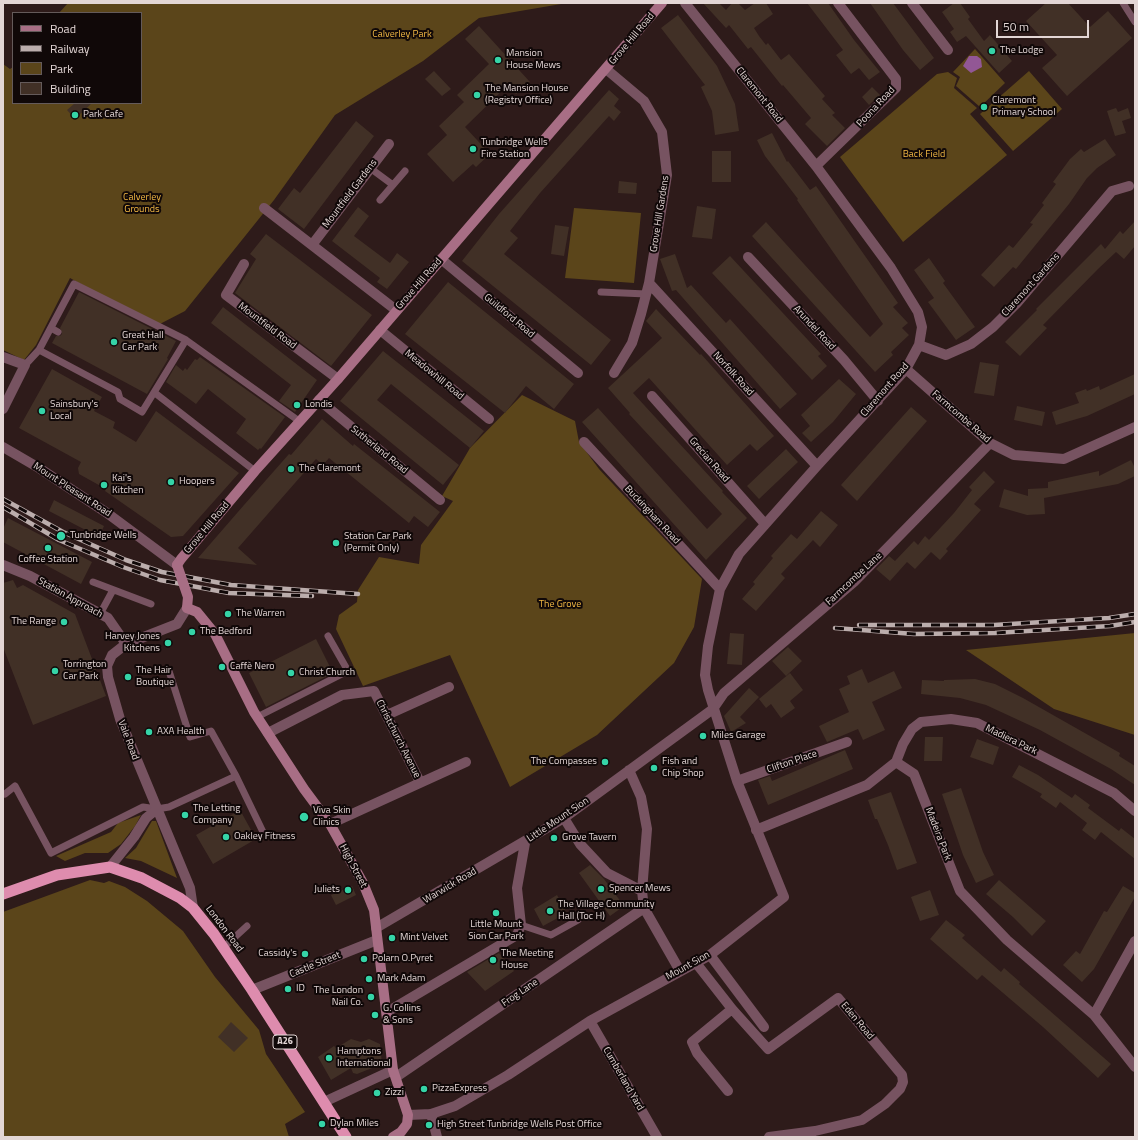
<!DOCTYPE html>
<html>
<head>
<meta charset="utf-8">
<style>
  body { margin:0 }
  #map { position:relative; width:1138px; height:1140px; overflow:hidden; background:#2e1b1a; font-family:"Titillium Web",sans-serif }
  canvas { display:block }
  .frame { position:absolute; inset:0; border:4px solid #e3d6d5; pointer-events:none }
  .legend { position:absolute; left:12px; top:12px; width:130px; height:92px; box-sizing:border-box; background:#100808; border:1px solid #645a5a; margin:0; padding:5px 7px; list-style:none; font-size:12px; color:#e3d6d5 }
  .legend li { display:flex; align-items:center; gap:8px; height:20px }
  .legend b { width:20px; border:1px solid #645a5a }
  .scale { position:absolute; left:996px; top:20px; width:93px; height:18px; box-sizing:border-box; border:2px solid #e3d6d5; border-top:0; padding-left:5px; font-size:12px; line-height:14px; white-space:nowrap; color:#e3d6d5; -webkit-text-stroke:3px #100808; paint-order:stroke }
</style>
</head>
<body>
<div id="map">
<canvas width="1138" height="1140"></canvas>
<div class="frame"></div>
<ul class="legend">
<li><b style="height:5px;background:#a86e85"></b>Road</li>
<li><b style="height:5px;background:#bbadac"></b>Railway</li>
<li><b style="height:11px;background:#5b451a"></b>Park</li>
<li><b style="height:11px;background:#413026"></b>Building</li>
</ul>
<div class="scale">50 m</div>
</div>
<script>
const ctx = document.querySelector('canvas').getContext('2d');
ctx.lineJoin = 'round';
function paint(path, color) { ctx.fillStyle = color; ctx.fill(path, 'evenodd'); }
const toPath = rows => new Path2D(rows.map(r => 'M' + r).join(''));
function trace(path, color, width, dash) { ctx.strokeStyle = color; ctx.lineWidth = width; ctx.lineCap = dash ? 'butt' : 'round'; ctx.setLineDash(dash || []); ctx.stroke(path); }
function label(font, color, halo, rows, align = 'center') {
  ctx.font = font + ' "Titillium Web",sans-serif'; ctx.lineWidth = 4; ctx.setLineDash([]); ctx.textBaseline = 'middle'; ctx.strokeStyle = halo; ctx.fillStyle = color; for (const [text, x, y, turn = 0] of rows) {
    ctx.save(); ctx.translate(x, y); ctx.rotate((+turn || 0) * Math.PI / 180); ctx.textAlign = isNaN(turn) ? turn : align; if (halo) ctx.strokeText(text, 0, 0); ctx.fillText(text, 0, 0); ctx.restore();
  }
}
paint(toPath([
  [68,3,567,3,479,18,423,61,335,115,274,200,185,311,156,326,70,278,36,345,24,360,3,350,3,64,10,69,13,67,13,103,141,103,141,13,59,13],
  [975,49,1005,83,980,107,956,86,960,77,953,72],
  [1029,71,1062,109,1013,151,980,114],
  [948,72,957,78,954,88,977,108,970,114,1007,155,903,242,840,157,937,74],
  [574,208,641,213,634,283,565,278],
  [522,395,575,421,579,442,599,469,702,579,694,627,674,663,597,735,510,787,450,655,363,686,336,629,339,615,357,602,358,590,379,557,419,564,421,545,453,501,442,496,470,448],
  [1135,633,1135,735,1054,709,966,650],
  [141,815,135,826,121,844,108,853,85,853,65,861,56,856,111,832,118,823],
  [152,821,156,821,177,878,141,861,125,858,136,848],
  [90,880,104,883,109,881,125,887,147,901,183,931,215,977,259,1030,266,1054,305,1112,285,1124,289,1137,3,1137,3,912]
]), '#5b451a');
paint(toPath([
  [969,56,977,56,981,59,982,67,971,73,963,66]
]), '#925795');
paint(toPath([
  [703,3,719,3,726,10,732,3,738,3,745,10,755,3,766,3,773,14,754,28,759,36,766,45,768,43,781,60,789,54,825,96,822,99,835,113,832,115,845,128,827,146,805,124,811,118,783,85,782,86,751,47,748,49,729,25,726,28],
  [807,3,828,3,854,40,880,72,869,80,859,68,851,74,836,55,843,50],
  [870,3,893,3,934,58,920,70,903,50],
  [954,3,960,3,970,17,968,19,984,41,990,35,1012,61,999,73,966,36,957,42,950,32,954,29,942,12],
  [1046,3,1068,3,1090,27,1108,11,1132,38,1067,96,1042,68,1057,55,1026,21],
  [678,15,717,66,735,104,739,131,715,135,712,111,701,87,705,85,661,28],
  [479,26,530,82,516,94,508,85,465,127,490,154,476,167,473,164,453,182,427,154,447,135,439,126,464,102,457,95,489,64,465,39],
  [434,71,451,89,442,96,425,79],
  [872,87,880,95,869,105,862,97],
  [609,90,619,99,614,106,621,112,614,121,609,116,540,193,510,231,518,238,504,254,611,340,591,365,462,261,499,214],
  [75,103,92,103,75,119,67,110],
  [1116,108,1118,112,1128,108,1131,118,1122,121,1126,133,1115,136,1107,111],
  [356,121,374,136,304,229,278,209,294,188,300,193],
  [772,133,787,162,788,161,810,190,816,186,898,303,893,307,908,323,902,328,909,335,891,352,893,355,875,372,752,236,766,222,870,337,883,324,797,200,798,199,765,156,757,140],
  [1105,139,1116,155,1097,168,1087,178,1069,204,1016,269,1013,267,994,287,981,275,1009,245,1013,248,1033,224,1030,223,1044,205,1042,203,1056,184,1053,182,1070,159,1081,149,1084,152],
  [712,151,731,151,731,182,712,182],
  [619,181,637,183,636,194,618,193],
  [697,206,716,209,712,239,692,237],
  [358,207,369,216,354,236,390,263,397,253,409,262,387,289,377,282,380,278,332,241],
  [1135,221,1135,246,1124,259,1116,252,1098,269,1043,325,1047,328,1020,356,1005,342,1037,310,1036,309,1101,244,1105,249,1120,231,1123,234],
  [555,225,569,227,564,256,551,254],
  [266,234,372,315,331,366,235,293,256,259,250,254],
  [675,254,687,288,691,285,726,323,730,319,797,394,780,409,676,290,672,291,660,259],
  [730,256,821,354,818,356,827,366,812,380,712,273],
  [929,258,945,281,943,283,975,327,956,340,928,302,934,298,914,270],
  [448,282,574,384,554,409,526,386,505,413,405,334],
  [79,292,176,341,167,358,168,359,147,394,52,343,56,336,60,336,62,334,60,328],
  [223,307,317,380,295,412,279,401,291,385,211,323],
  [656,309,700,355,701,354,774,436,757,451,750,444,727,465,649,378,633,393,723,491,722,492,747,518,706,560,582,422,598,408,707,529,722,514,629,414,630,413,608,388,662,338,646,321],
  [383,351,484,431,470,448,391,384,377,400,459,465,443,485,340,401],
  [200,357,285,417,261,449,260,448,258,450,236,433,246,419,208,389,196,404,166,382,176,365,183,371,185,368,187,370,195,359,197,360],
  [980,362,999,365,994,396,974,393],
  [52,369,102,397,94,411,115,422,113,428,136,442,156,411,239,473,183,536,171,537,105,491,106,489,79,474,78,468,81,462,19,428],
  [1135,374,1135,394,1087,416,1056,425,1052,412,1079,403,1075,393,1086,389,1087,391,1099,386,1100,390],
  [839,379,856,394,833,422,811,442,802,433,810,426,801,415],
  [1017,406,1045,412,1042,426,1014,420],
  [911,407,927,421,857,501,841,485],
  [322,419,353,446,354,444,440,512,428,527,414,516,409,523,329,458,323,465,316,459,238,548,257,565,198,558,244,505,289,454,291,455],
  [786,449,798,462,759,499,747,486],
  [1131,460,1135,468,1135,476,1118,484,1044,498,1045,514,1027,515,999,507,1004,489,1028,496,1028,489,1048,488,1048,482,1099,471,1099,476],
  [984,471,995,482,974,504,981,510,946,549,948,551,940,560,931,552,915,569,907,562,890,581,876,569,889,556,895,561,914,541,918,545,925,536,929,540,954,513,972,490,969,487],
  [54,500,104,526,99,537,49,511],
  [821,511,838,525,820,547,813,540,781,574,785,578,756,611,742,599,755,584,753,582,773,558,771,556,791,534,797,539],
  [8,518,92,562,81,584,3,542,3,529],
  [13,580,17,588,23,585,75,614,106,696,33,725,3,647,3,583],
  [730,633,744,634,742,665,727,664],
  [316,639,333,673,266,707,249,673],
  [788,647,802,661,786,676,772,661],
  [862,669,868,683,894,671,902,688,872,702,885,730,863,740,858,729,827,742,819,726,849,712,839,689,850,684,847,676],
  [790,673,803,690,790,701,795,708,781,718,771,704,766,708,759,699],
  [975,679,995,684,1023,698,1120,753,1119,756,1135,766,1135,785,1111,769,1040,730,986,705,960,698,921,694,922,680,944,681,944,680],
  [749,688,759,697,740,717,746,723,731,732,724,716],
  [925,737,943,737,942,761,924,761],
  [977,739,999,747,993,765,970,757],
  [845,750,853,769,768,805,758,780,770,776,772,781],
  [1019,765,1038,775,1072,798,1075,794,1090,805,1088,808,1119,831,1121,828,1135,839,1135,859,1101,832,1095,840,1082,830,1087,823,1060,802,1056,808,1040,797,1042,794,1012,777],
  [961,788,983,852,994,875,976,883,963,855,942,794],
  [891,792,917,863,897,870,888,845,877,819,875,819,868,800],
  [240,810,256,839,213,864,196,835],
  [590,865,604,879,624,906,610,916,579,873],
  [999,880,1046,921,1032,936,1013,917,986,894],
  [352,886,356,895,336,905,331,895],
  [1123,886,1135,893,1135,897,1094,969,1082,982,1063,965,1076,951,1080,954,1104,911,1107,912],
  [930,890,939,915,920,921,911,897],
  [557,895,567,913,543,926,534,909],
  [946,920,965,935,962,938,1001,972,1004,968,1020,982,1019,984,1111,1064,1098,1078,1043,1027,982,975,977,980,930,939],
  [499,953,514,971,485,991,467,972],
  [231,1022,248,1038,234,1052,218,1037],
  [351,1039,361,1042,369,1039,380,1044,382,1064,357,1074,353,1073,351,1068,331,1080,318,1057,334,1046,336,1048]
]), '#413026');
trace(toPath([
  [1123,3,1135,22],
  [370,168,393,185],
  [380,200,405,171],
  [601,292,646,294],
  [51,328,58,332],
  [39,350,118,392,120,399,142,412,186,340],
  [25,365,39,350,74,284,186,340,299,421],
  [155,393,255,471],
  [93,582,151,604],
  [100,614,113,590],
  [169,671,190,737,211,731,236,776,263,832],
  [257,717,348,671,328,636],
  [5,794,15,786,51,853,143,807,157,809,169,807,236,776],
  [521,925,551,935,578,920],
  [224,947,247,926]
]), '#775361', 7);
trace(toPath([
  [252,990,377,940],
  [431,1114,437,1137]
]), '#775361', 10);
trace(toPath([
  [912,3,948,50],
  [606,69,644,101,662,132,667,175,649,283,641,314,632,343,614,373],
  [816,166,896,88,896,79,838,3],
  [264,208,396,310],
  [312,245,389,144],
  [748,257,844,360,878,401],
  [441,259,578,373],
  [244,264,226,295,338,379],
  [649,283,817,466],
  [380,330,489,419],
  [919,345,946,355,971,344,993,327,1017,303,1112,191,1129,186],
  [3,357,25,365,3,409],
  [906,369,990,443,1014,455,1064,459,1135,427],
  [652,396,765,524],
  [319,400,440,500],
  [584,442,720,589],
  [3,565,30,576,108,618,126,644],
  [387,715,449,687],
  [268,733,342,695,374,691,420,782],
  [896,762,903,744,912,729,921,722,951,719,977,723,1114,793,1135,811],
  [629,770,641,797,647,829,642,891,644,908,680,971],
  [737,781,847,742],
  [564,818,580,844,607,873,642,891],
  [330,824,466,762],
  [756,830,867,785,896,762,914,774,960,891,1007,940,1094,1015,1135,1067],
  [376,928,564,818,713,709,724,693,854,582,990,443],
  [710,955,764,1027],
  [696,963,732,1009,768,1049,838,998,902,1075,903,1082,900,1089,885,1104,862,1120,815,1131,769,1137],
  [387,1012,517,935,521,925,517,888,525,843],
  [1094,1015,1135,941],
  [590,1021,657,1137],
  [396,1077,644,908],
  [728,1091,697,1053,692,1042,732,1009],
  [324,1102,393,1070],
  [408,1115,431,1114,455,1106,508,1075,590,1021,710,955,784,897,737,781,708,690,705,675,708,646,720,589,739,554,817,466,906,369,919,345,922,327,918,312,891,268,816,166,685,3]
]), '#775361', 10);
trace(toPath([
  [3,447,39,468,107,513,177,565],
  [187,608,177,624,126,644,112,655,107,666,108,677,120,719,190,888,193,908],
  [110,867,134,837,146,818,157,809]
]), '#775361', 10);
trace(toPath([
  [177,565,181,559,255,471,338,379,662,3],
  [187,608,197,612,215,634,254,712,304,789,330,824,363,883,374,910,393,1070,408,1115,407,1124,401,1132,393,1137]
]), '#a86e85', 10);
trace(toPath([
  [3,894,57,875,110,867,142,878,180,898,193,908,214,934,252,990,346,1137]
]), '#de8cae', 11);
const rail = toPath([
  [3,499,63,532,126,560,162,572,231,585,358,594],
  [3,507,59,540,123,567,160,580,229,593,312,596],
  [859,625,994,625,1109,618,1135,614],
  [835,628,914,634,995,633,1110,626,1135,622]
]);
trace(rail, '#bbadac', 4.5);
trace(rail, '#100808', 3, [9]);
trace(toPath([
  [177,565,188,597,187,608]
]), '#a86e85', 10);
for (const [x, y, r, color] of [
  [992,51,4,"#35d4a7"],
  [498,60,4,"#35d4a7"],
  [477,95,4,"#35d4a7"],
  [984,107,4,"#35d4a7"],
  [75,115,4,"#35d4a7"],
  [473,149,4,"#35d4a7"],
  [114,342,4,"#35d4a7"],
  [297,405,4,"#35d4a7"],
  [42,411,4,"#35d4a7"],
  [291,469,4,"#35d4a7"],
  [171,482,4,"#35d4a7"],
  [104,485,4,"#35d4a7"],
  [61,536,5,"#35d4a7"],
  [336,543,4,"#35d4a7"],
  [48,548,4,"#35d4a7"],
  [228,614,4,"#35d4a7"],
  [64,622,4,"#35d4a7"],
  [192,632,4,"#35d4a7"],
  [168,643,4,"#35d4a7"],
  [222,667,4,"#35d4a7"],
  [55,671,4,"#35d4a7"],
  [291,673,4,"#35d4a7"],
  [128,677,4,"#35d4a7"],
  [149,732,4,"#35d4a7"],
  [703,736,4,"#35d4a7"],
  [605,762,4,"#35d4a7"],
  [654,768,4,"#35d4a7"],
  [185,815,4,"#35d4a7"],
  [304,817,5,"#35d4a7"],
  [226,837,4,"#35d4a7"],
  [554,838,4,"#35d4a7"],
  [601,889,4,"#35d4a7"],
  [348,890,4,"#35d4a7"],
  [550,911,4,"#35d4a7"],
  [496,913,4,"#35d4a7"],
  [392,938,4,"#35d4a7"],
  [305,954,4,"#35d4a7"],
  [364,959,4,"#35d4a7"],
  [493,960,4,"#35d4a7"],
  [369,979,4,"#35d4a7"],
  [288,989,4,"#35d4a7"],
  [371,997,4,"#35d4a7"],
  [375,1015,4,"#35d4a7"],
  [329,1058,4,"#35d4a7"],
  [424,1089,4,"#35d4a7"],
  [377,1093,4,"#35d4a7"],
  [322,1124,4,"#35d4a7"],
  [429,1125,4,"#35d4a7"]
]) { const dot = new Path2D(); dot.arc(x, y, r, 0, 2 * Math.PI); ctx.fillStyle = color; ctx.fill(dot); trace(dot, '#100808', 1.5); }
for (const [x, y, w] of [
  [285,1042,24]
]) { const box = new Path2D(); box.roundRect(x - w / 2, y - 7, w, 14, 3); ctx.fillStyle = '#100808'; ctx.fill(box); trace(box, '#e3d6d5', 1); }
label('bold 9px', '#e3d6d5', null, [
  ["A26",285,1042]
]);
label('10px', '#f4ba45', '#100808', [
  ["Calverley Park",402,35],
  ["Back Field",924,155],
  ["Calverley",142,198],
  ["Grounds",142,210],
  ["The Grove",560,605]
]);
label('10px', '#e3d6d5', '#100808', [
  ["Grove Hill Road",632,39,-50],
  ["Claremont Road",759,95,51],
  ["Poona Road",876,107,-47],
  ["Mountfield Gardens",350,194,-53],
  ["Grove Hill Gardens",660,214,-81],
  ["Grove Hill Road",419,284,-49],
  ["Claremont Gardens",1031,285,-48],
  ["Guildford Road",509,316,40],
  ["Mountfield Road",267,326,37],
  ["Arundel Road",814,328,47],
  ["Norfolk Road",733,374,48],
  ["Meadowhill Road",434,375,39],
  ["Claremont Road",885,390,-49],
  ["Farmcombe Road",961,417,41],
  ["Sutherland Road",379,450,39],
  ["Grecian Road",709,460,49],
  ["Mount Pleasant Road",72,490,33],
  ["Buckingham Road",652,515,47],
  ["Grove Hill Road",207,528,-50],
  ["Farmcombe Lane",854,579,-43],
  ["Station Approach",70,598,29],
  ["Christchurch Avenue",398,739,63],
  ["Vale Road",128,740,69],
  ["Madiera Park",1011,740,26],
  ["Clifton Place",792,762,-19],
  ["Little Mount Sion",558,820,-34],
  ["Madeira Park",938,834,69],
  ["High Street",353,866,62],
  ["Warwick Road",450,886,-31],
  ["London Road",224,929,53],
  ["Castle Street",315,965,-22],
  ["Mount Sion",688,966,-29],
  ["Frog Lane",520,993,-34],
  ["Eden Road",857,1021,50],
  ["Cumberland Yard",623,1079,60]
]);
label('10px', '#e3d6d5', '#100808', [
  ["The Lodge",1000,51],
  ["Mansion",506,54],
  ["House Mews",506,66],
  ["The Mansion House",485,89],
  ["(Registry Office)",485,101],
  ["Claremont",992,101],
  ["Primary School",992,113],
  ["Park Cafe",83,115],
  ["Tunbridge Wells",481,143],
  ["Fire Station",481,155],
  ["Great Hall",122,336],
  ["Car Park",122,348],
  ["Sainsbury's",50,405],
  ["Local",50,417],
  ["Londis",305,405],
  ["The Claremont",299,469],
  ["Kai's",112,479],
  ["Kitchen",112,491],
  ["Hoopers",179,482],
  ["Tunbridge Wells",70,536],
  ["Station Car Park",344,537],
  ["(Permit Only)",344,549],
  ["Coffee Station",48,560,"center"],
  ["The Warren",236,614],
  ["The Range",56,622,"right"],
  ["The Bedford",200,632],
  ["Harvey Jones",160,637,"right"],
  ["Kitchens",160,649,"right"],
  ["Torrington",63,665],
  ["Car Park",63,677],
  ["Caffè Nero",230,667],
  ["The Hair",136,671],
  ["Boutique",136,683],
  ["Christ Church",299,673],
  ["AXA Health",157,732],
  ["Miles Garage",711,736],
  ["The Compasses",597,762,"right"],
  ["Fish and",662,762],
  ["Chip Shop",662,774],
  ["The Letting",193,809],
  ["Company",193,821],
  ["Viva Skin",313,811],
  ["Clinics",313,823],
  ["Oakley Fitness",234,837],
  ["Grove Tavern",562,838],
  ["Spencer Mews",609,889],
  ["Juliets",340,890,"right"],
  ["The Village Community",558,905],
  ["Hall (Toc H)",558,917],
  ["Little Mount",496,925,"center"],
  ["Sion Car Park",496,937,"center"],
  ["Mint Velvet",400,938],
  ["Cassidy's",297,954,"right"],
  ["The Meeting",501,954],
  ["House",501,966],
  ["Polarn O.Pyret",372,959],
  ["Mark Adam",377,979],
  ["ID",296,989],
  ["The London",363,991,"right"],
  ["Nail Co.",363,1003,"right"],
  ["G. Collins",383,1009],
  ["& Sons",383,1021],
  ["Hamptons",337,1052],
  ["International",337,1064],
  ["PizzaExpress",432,1089],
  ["Zizzi",385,1093],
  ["Dylan Miles",330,1124],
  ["High Street Tunbridge Wells Post Office",437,1125]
], 'left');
</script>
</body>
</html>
